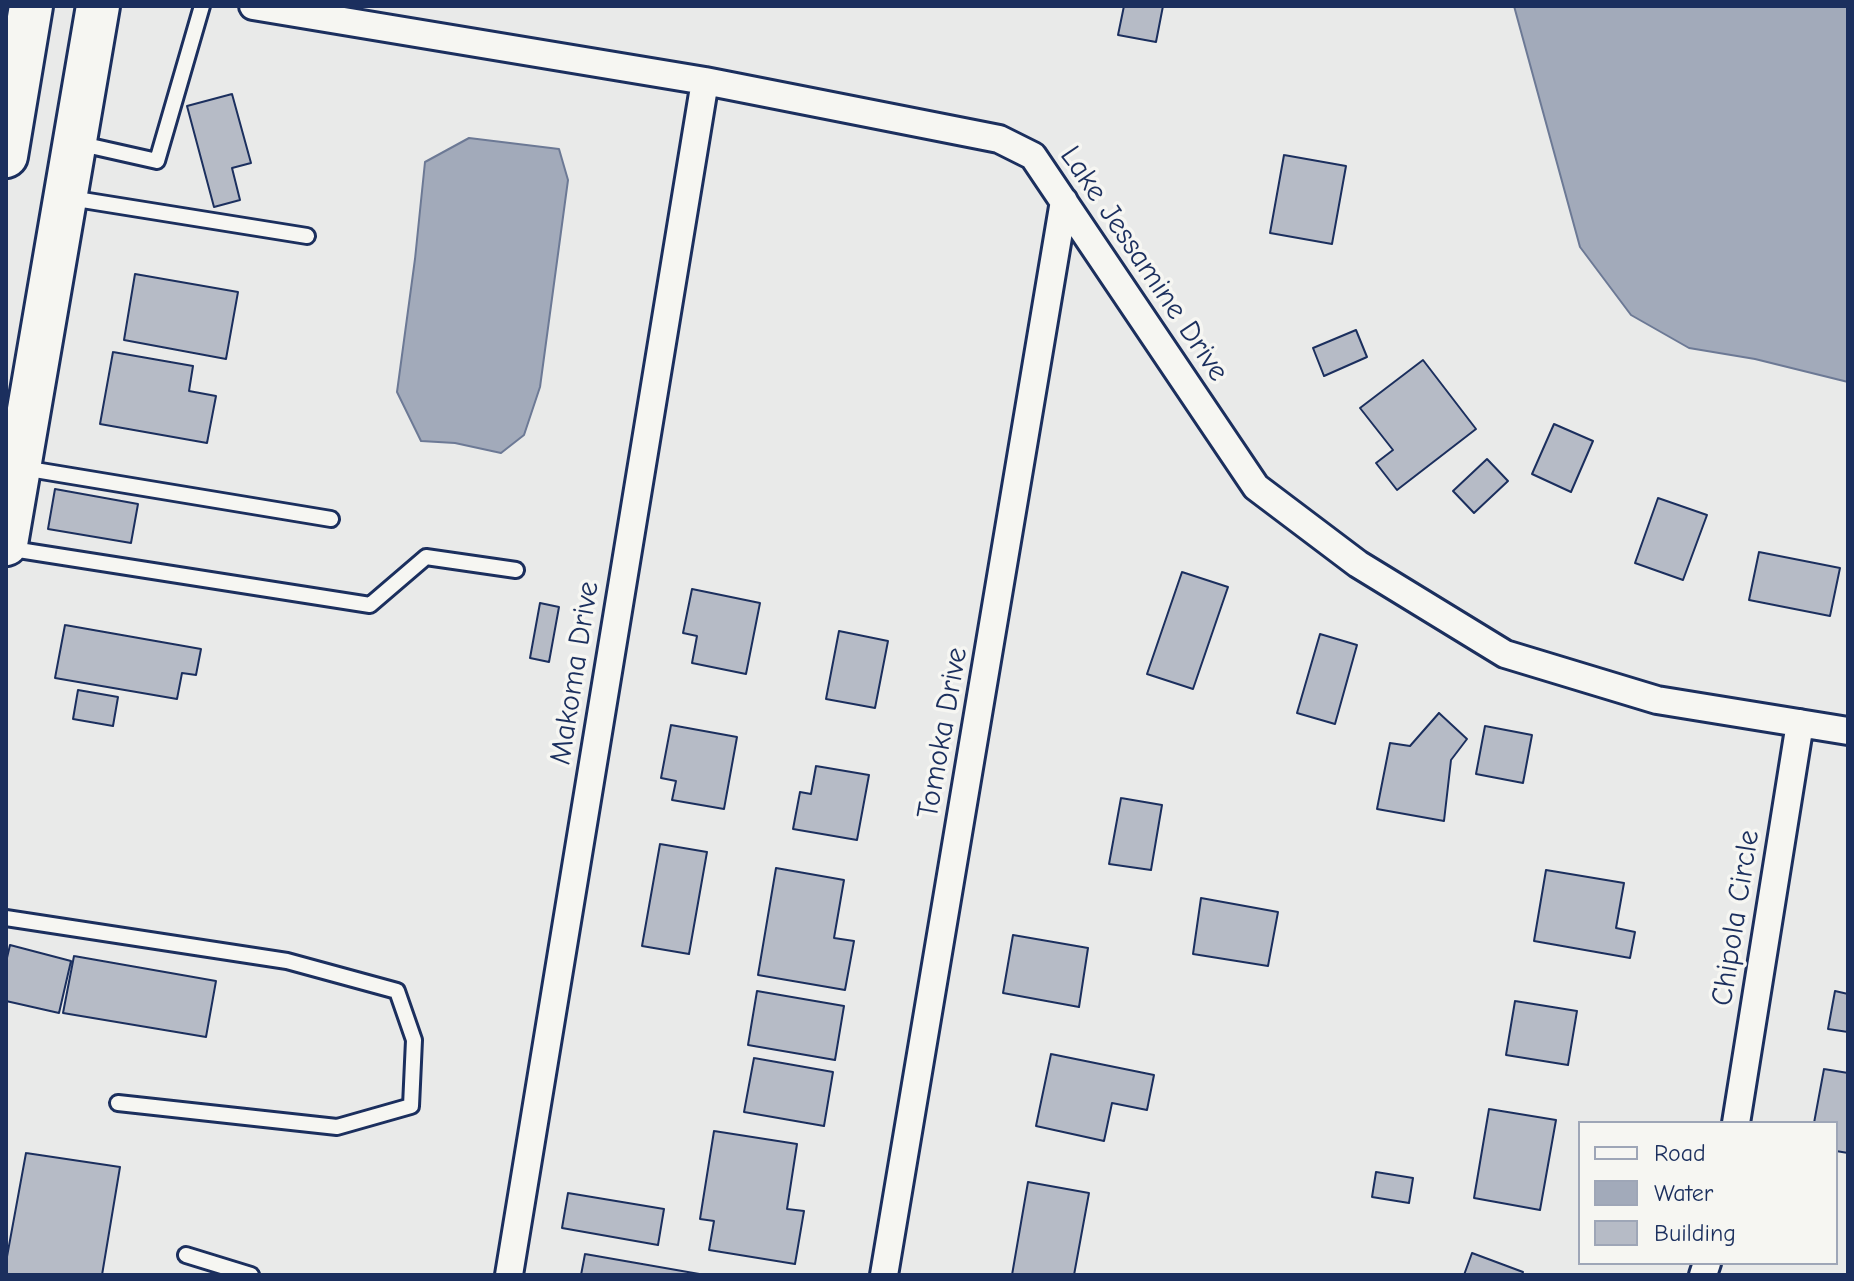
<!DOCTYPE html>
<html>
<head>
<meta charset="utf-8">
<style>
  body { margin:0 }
  #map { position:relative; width:1854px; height:1281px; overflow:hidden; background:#e9eae9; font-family:"Comic Neue",sans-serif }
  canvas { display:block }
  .frame { position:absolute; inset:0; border:8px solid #1b2f5e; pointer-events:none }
  .legend { position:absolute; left:1578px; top:1121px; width:260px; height:144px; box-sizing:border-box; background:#f6f6f2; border:2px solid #9ea6b7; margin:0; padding:10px 14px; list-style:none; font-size:24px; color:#1b2f5e }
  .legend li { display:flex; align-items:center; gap:16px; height:40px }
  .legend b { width:40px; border:2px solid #9ea6b7 }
</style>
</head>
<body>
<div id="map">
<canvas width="1854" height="1281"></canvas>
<div class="frame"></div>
<ul class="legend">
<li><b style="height:10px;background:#f6f6f2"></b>Road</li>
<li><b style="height:22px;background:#a2aaba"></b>Water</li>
<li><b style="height:22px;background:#b6bbc6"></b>Building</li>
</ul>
</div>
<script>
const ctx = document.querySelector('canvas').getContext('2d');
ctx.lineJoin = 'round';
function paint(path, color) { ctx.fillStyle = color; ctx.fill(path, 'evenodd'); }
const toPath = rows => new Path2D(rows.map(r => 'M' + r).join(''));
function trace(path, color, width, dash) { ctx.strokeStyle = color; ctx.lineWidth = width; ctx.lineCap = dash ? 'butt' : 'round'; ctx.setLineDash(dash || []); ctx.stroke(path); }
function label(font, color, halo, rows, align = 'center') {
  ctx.font = font + ' "Comic Neue",sans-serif'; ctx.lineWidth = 7; ctx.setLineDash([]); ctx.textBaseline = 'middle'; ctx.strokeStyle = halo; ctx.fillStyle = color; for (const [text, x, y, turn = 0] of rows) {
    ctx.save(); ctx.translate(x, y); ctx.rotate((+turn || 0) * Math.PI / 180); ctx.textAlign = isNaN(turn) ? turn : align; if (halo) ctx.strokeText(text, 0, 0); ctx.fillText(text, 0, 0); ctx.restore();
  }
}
const water = toPath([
  [1514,6,1848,6,1848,382,1755,359,1689,348,1631,315,1580,247,1514,6],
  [469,138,559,149,568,180,540,387,524,435,501,453,455,443,421,441,397,392,415,259,425,162,469,138]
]);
paint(water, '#a2aaba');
trace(water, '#6c7995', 2);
const building = toPath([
  [1124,6,1163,6,1156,42,1118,35,1124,6],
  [232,94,251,163,232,168,240,200,214,207,187,106,232,94],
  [1284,155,1346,166,1332,244,1270,233,1284,155],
  [135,274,238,292,226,359,124,340,135,274],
  [1356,330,1367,357,1324,376,1313,348,1356,330],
  [113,352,193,366,189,391,216,396,207,443,100,424,113,352],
  [1423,360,1476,429,1397,490,1376,463,1393,450,1360,408,1423,360],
  [1554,424,1593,441,1571,492,1532,474,1554,424],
  [1487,459,1508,481,1474,513,1453,491,1487,459],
  [55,489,138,504,131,543,48,529,55,489],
  [1658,498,1707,515,1683,580,1635,563,1658,498],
  [1759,552,1840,568,1830,616,1749,600,1759,552],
  [1182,572,1228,587,1193,689,1147,674,1182,572],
  [692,589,760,603,746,674,692,663,697,636,683,633,692,589],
  [540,603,559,607,549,662,530,658,540,603],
  [65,625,201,649,196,675,182,673,177,699,55,678,65,625],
  [839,631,888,641,875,708,826,699,839,631],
  [1320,634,1357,645,1335,724,1297,713,1320,634],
  [78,690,118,697,113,726,73,719,78,690],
  [1439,713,1467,739,1451,760,1444,821,1377,809,1390,743,1410,746,1439,713],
  [671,725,737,737,724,809,672,800,676,781,661,778,671,725],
  [1485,726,1532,735,1523,783,1476,774,1485,726],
  [816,766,869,775,857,840,793,829,800,792,811,794,816,766],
  [1121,798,1162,805,1151,870,1109,864,1121,798],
  [660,844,707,852,689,954,642,946,660,844],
  [776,868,844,880,834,938,854,941,845,990,758,975,776,868],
  [1546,870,1624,883,1616,928,1635,932,1630,958,1534,941,1546,870],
  [1201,898,1278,912,1268,966,1193,954,1201,898],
  [1013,935,1088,948,1079,1007,1003,993,1013,935],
  [10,945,71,961,59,1013,6,1001,6,962,10,945],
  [74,956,216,981,206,1037,63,1013,74,956],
  [757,991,844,1006,835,1060,748,1045,757,991],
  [1835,991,1848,994,1848,1032,1828,1029,1835,991],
  [1515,1001,1577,1011,1568,1065,1506,1055,1515,1001],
  [1051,1054,1154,1075,1147,1110,1112,1103,1104,1141,1036,1126,1051,1054],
  [754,1058,833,1072,824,1126,744,1112,754,1058],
  [1824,1069,1848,1073,1848,1153,1836,1151,1836,1123,1814,1123,1824,1069],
  [1489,1109,1556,1120,1540,1210,1474,1198,1489,1109],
  [714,1131,797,1144,787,1209,804,1211,795,1264,709,1250,714,1221,700,1219,714,1131],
  [26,1153,120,1167,102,1275,6,1275,6,1262,26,1153],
  [1376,1172,1413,1178,1409,1203,1372,1197,1376,1172],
  [1028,1182,1089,1193,1074,1275,1012,1275,1028,1182],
  [568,1193,664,1209,658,1245,562,1228,568,1193],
  [1472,1253,1523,1272,1522,1275,1464,1275,1472,1253],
  [585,1254,705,1275,581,1275,585,1254]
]);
paint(building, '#b6bbc6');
trace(building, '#1b2f5e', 2);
const lane = toPath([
  [77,143,157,161,202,6],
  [70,198,307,236],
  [23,468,331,519],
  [6,548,370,605,426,557,516,570],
  [6,918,287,961,397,991,414,1040,411,1106,337,1127,118,1103],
  [186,1255,251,1275]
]);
const street = toPath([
  [253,6,705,81,999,139,1033,156,1256,487,1358,564,1505,654,1657,700,1848,731],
  [1736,1123,1800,723],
  [509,1275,705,81],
  [884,1275,1064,201],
  [1703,1275,1707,1263]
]);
const primary = toPath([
  [6,156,31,6],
  [6,544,98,6]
]);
trace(lane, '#1b2f5e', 20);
trace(street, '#1b2f5e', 32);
trace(primary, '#1b2f5e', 48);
trace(lane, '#f6f6f2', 14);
trace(street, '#f6f6f2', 26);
trace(primary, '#f6f6f2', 42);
label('30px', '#1b2f5e', '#f6f6f2', [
  ["Lake Jessamine Drive",1144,264,56],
  ["Makoma Drive",575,673,-81],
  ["Tomoka Drive",943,733,-80],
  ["Chipola Circle",1736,918,-81]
]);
</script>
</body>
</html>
